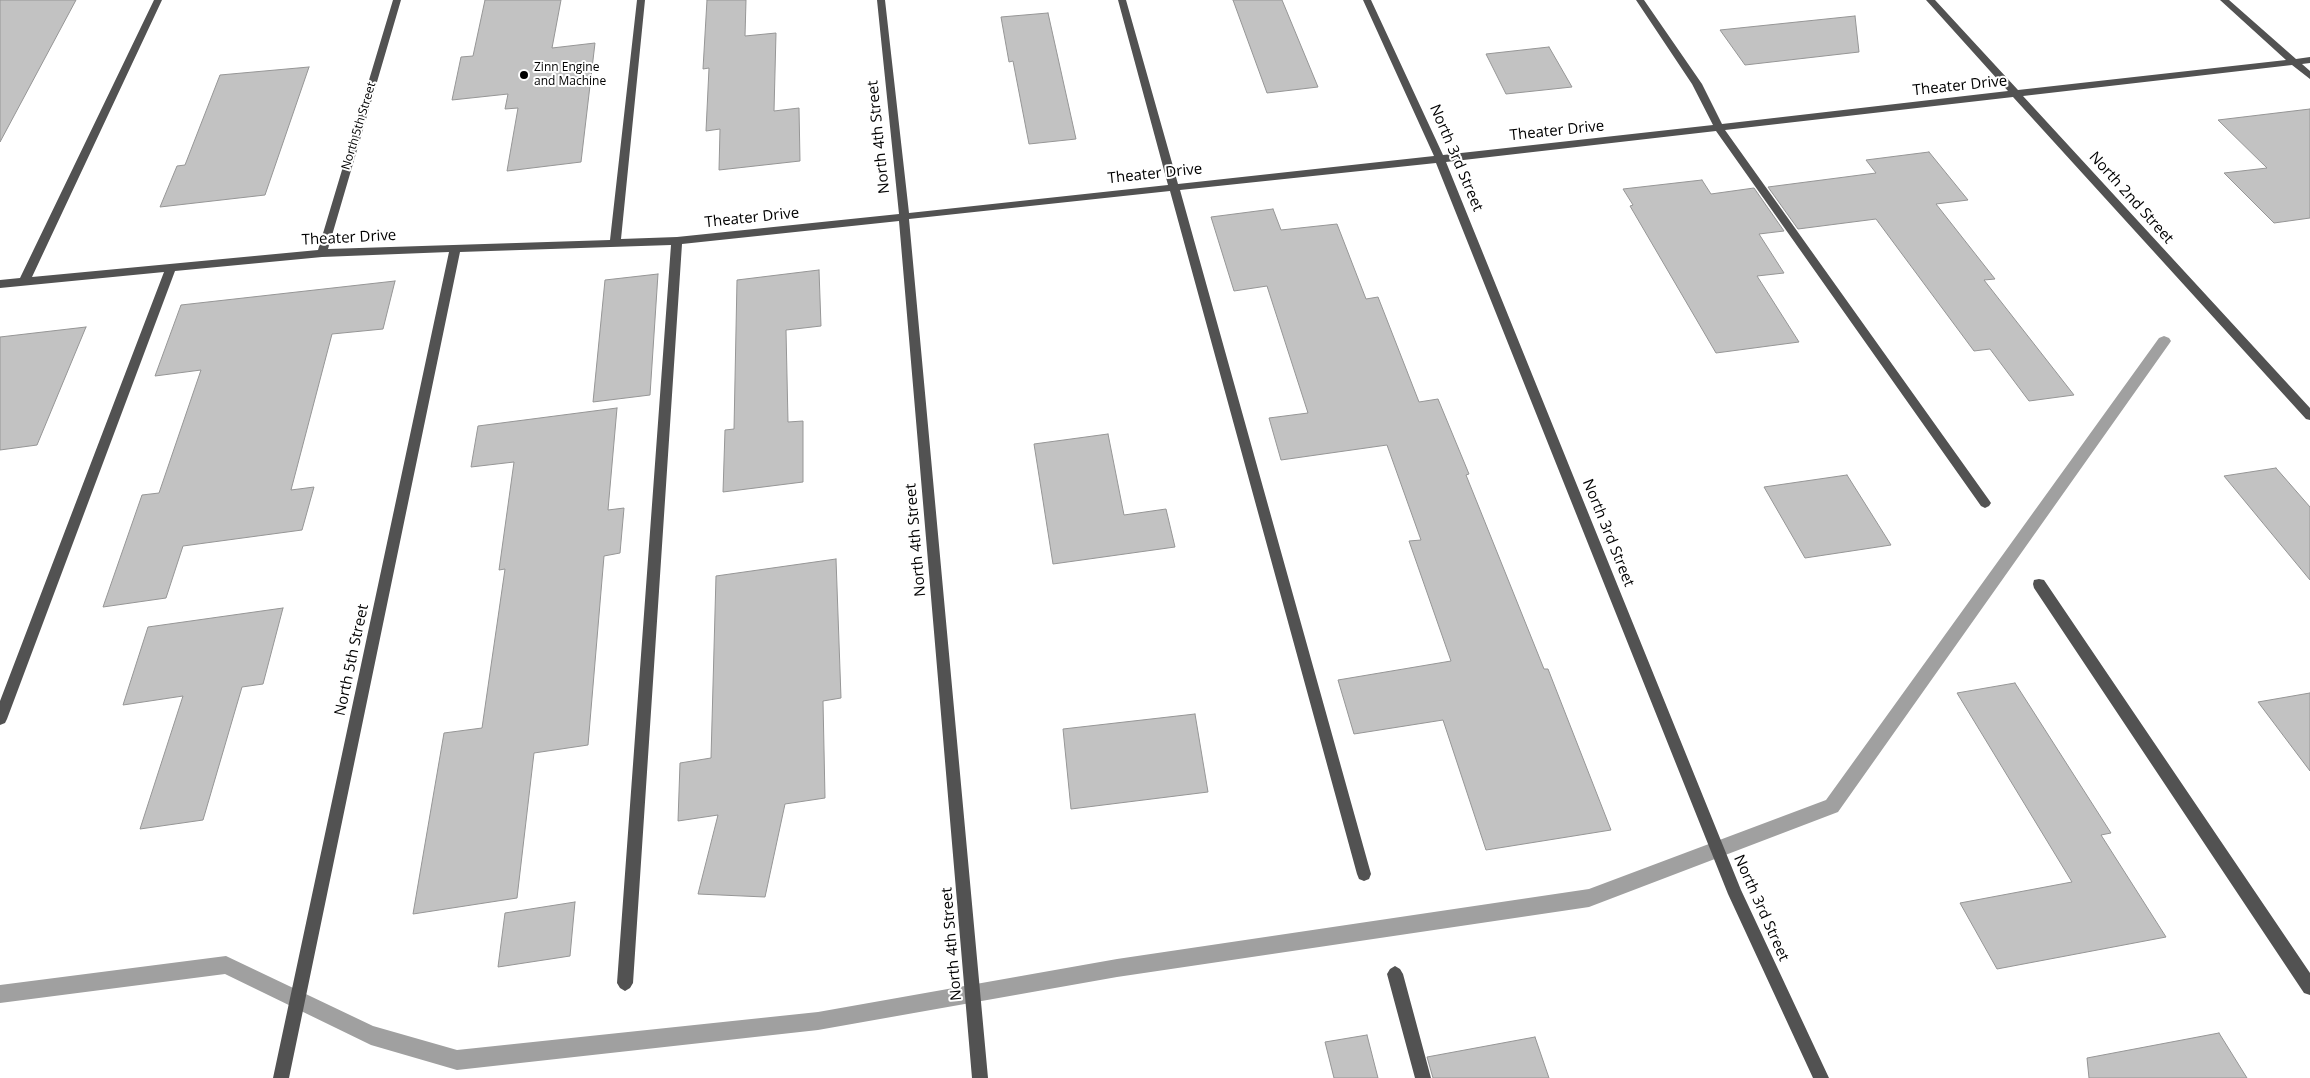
<!DOCTYPE html>
<html>
<head>
<meta charset="utf-8">
<style>
  body { margin:0 }
  canvas { display:block; background:#fff }
</style>
</head>
<body>
<canvas width="2310" height="1078"></canvas>
<script>
const ctx = document.querySelector('canvas').getContext('2d');
ctx.lineJoin = 'round';
const toPath = rows => new Path2D(rows.map(r => 'M' + r).join(''));
function paint(path, color) { ctx.fillStyle = color; ctx.fill(path, 'evenodd'); }
function trace(path, color, width, dash) { ctx.strokeStyle = color; ctx.lineWidth = width; ctx.lineCap = dash ? 'butt' : 'round'; ctx.setLineDash(dash || []); ctx.stroke(path); }
function label(font, color, halo, rows, align = 'center') {
  ctx.font = font + ' "Open Sans",sans-serif'; ctx.lineWidth = 4; ctx.setLineDash([]); ctx.textBaseline = 'middle'; ctx.strokeStyle = halo; ctx.fillStyle = color; for (const [text, x, y, turn = 0] of rows) {
    ctx.save(); ctx.translate(x, y); ctx.rotate((+turn || 0) * Math.PI / 180); ctx.textAlign = isNaN(turn) ? turn : align; if (halo) ctx.strokeText(text, 0, 0); ctx.fillText(text, 0, 0); ctx.restore();
  }
}
paint(toPath([
  [2164,336,2169,338,2171,341,2169,344,1838,812,1589,907,1117,977,818,1030,457,1070,371,1045,225,974,0,1003,0,985,226,956,373,1026,457,1050,818,1012,1117,959,1589,889,1826,800,2159,338,2164,336]
]), '#a0a0a0');
const building = toPath([
  [0,0,76,0,0,142,0,0],
  [485,0,561,0,552,48,595,43,581,162,507,171,518,108,505,109,508,94,452,100,461,57,473,56,485,0],
  [707,0,746,0,745,36,776,33,774,111,799,108,800,161,719,170,720,129,706,131,709,68,703,69,707,0],
  [1233,0,1282,0,1318,87,1267,93,1233,0],
  [1048,13,1076,139,1029,144,1013,61,1009,62,1001,17,1048,13],
  [1855,16,1859,52,1745,65,1720,30,1855,16],
  [1549,47,1572,87,1506,94,1486,54,1549,47],
  [309,67,265,195,160,207,177,166,185,165,220,75,309,67],
  [2310,109,2310,218,2274,223,2224,173,2267,168,2218,120,2310,109],
  [1929,152,1968,200,1936,204,1995,279,1984,280,2074,395,2029,401,1990,349,1974,351,1876,219,1798,229,1768,187,1876,173,1866,160,1929,152],
  [1702,180,1711,194,1754,188,1784,231,1759,234,1784,273,1757,276,1799,342,1716,353,1630,206,1633,205,1623,189,1702,180],
  [1273,209,1281,230,1337,224,1366,299,1378,297,1419,402,1438,399,1469,474,1466,475,1544,669,1548,669,1611,830,1486,850,1443,720,1354,734,1338,680,1451,661,1409,541,1421,540,1387,445,1281,460,1269,418,1308,413,1267,286,1234,291,1211,217,1273,209],
  [819,270,821,326,786,330,788,422,803,421,803,482,723,492,725,430,734,429,737,280,819,270],
  [658,274,650,395,593,402,605,280,658,274],
  [395,281,383,329,332,334,291,490,314,487,302,530,183,546,166,598,103,607,142,495,159,493,201,370,155,376,181,305,395,281],
  [86,327,37,445,0,450,0,337,86,327],
  [617,408,608,510,624,508,620,553,604,556,588,745,534,753,517,898,413,914,444,733,482,728,505,569,499,570,514,462,471,467,478,426,617,408],
  [1108,434,1124,515,1166,509,1175,547,1053,564,1034,444,1108,434],
  [2276,468,2310,507,2310,580,2224,476,2276,468],
  [1847,475,1891,545,1805,558,1764,487,1847,475],
  [836,559,841,698,823,701,825,798,785,804,765,897,698,894,718,815,678,821,680,763,711,758,716,576,836,559],
  [283,608,263,684,242,687,203,820,140,829,183,696,123,705,148,627,283,608],
  [2015,683,2111,833,2101,835,2166,937,1997,969,1960,903,2072,882,1957,693,2015,683],
  [2310,693,2310,771,2258,702,2310,693],
  [1195,714,1208,792,1071,809,1063,729,1195,714],
  [575,902,570,956,498,967,505,913,575,902],
  [2219,1033,2247,1078,2089,1078,2087,1058,2219,1033],
  [1367,1035,1378,1078,1334,1078,1325,1042,1367,1035],
  [1535,1037,1549,1078,1433,1078,1427,1057,1535,1037]
]);
paint(building, '#c2c2c2');
trace(building, '#969696', 1);
paint(toPath([
  [154,0,162,0,32,277,318,250,393,0,401,0,328,249,610,240,637,0,645,0,621,239,677,237,899,214,877,0,885,0,909,213,1168,185,1118,0,1126,0,1178,184,1434,156,1363,0,1371,0,1443,155,1713,125,1692,84,1636,0,1644,0,1702,84,1722,124,2008,91,1926,0,1935,0,2018,90,2286,60,2220,0,2229,0,2296,59,2310,57,2310,63,2302,64,2310,71,2310,79,2292,65,2023,96,2310,408,2310,420,2306,419,2013,97,1725,130,1989,500,1991,503,1989,506,1985,508,1981,506,1716,131,1446,162,1741,890,1829,1078,1813,1078,1728,894,1436,163,1180,190,1371,874,1369,879,1364,881,1359,879,1357,874,1170,191,909,219,988,1078,972,1078,899,221,682,244,633,983,630,988,625,991,620,988,617,983,671,245,460,252,289,1078,273,1078,449,252,322,257,175,271,7,719,5,723,0,725,0,701,164,272,0,288,0,280,20,278,154,0],
  [2039,579,2044,580,2310,973,2310,995,2304,993,2034,588,2033,584,2034,580,2039,579],
  [1395,966,1400,969,1403,974,1431,1078,1415,1078,1387,974,1390,969,1395,966]
]), '#525252');
for (const [x, y, r, color] of [
  [524,75,5,"#000"]
]) { const dot = new Path2D(); dot.arc(x, y, r, 0, 2 * Math.PI); ctx.fillStyle = color; ctx.fill(dot); trace(dot, '#fff', 2); }
label('12px', '#000', '#fff', [
  ["Zinn Engine",534,68],
  ["and Machine",534,82]
], 'left');
label('12px', '#000', '#fff', [
  ["North 5th Street",359,126,-73]
]);
label('15px', '#000', '#fff', [
  ["Theater Drive",1960,86,-6],
  ["Theater Drive",1557,131,-6],
  ["North 4th Street",879,137,-96],
  ["North 3rd Street",1456,158,67],
  ["Theater Drive",1155,174,-6],
  ["North 2nd Street",2131,198,48],
  ["Theater Drive",752,218,-6],
  ["Theater Drive",349,238,-3],
  ["North 3rd Street",1608,533,68],
  ["North 4th Street",916,540,-95],
  ["North 5th Street",352,660,-78],
  ["North 3rd Street",1761,908,66],
  ["North 4th Street",952,944,-95]
]);
</script>
</body>
</html>
